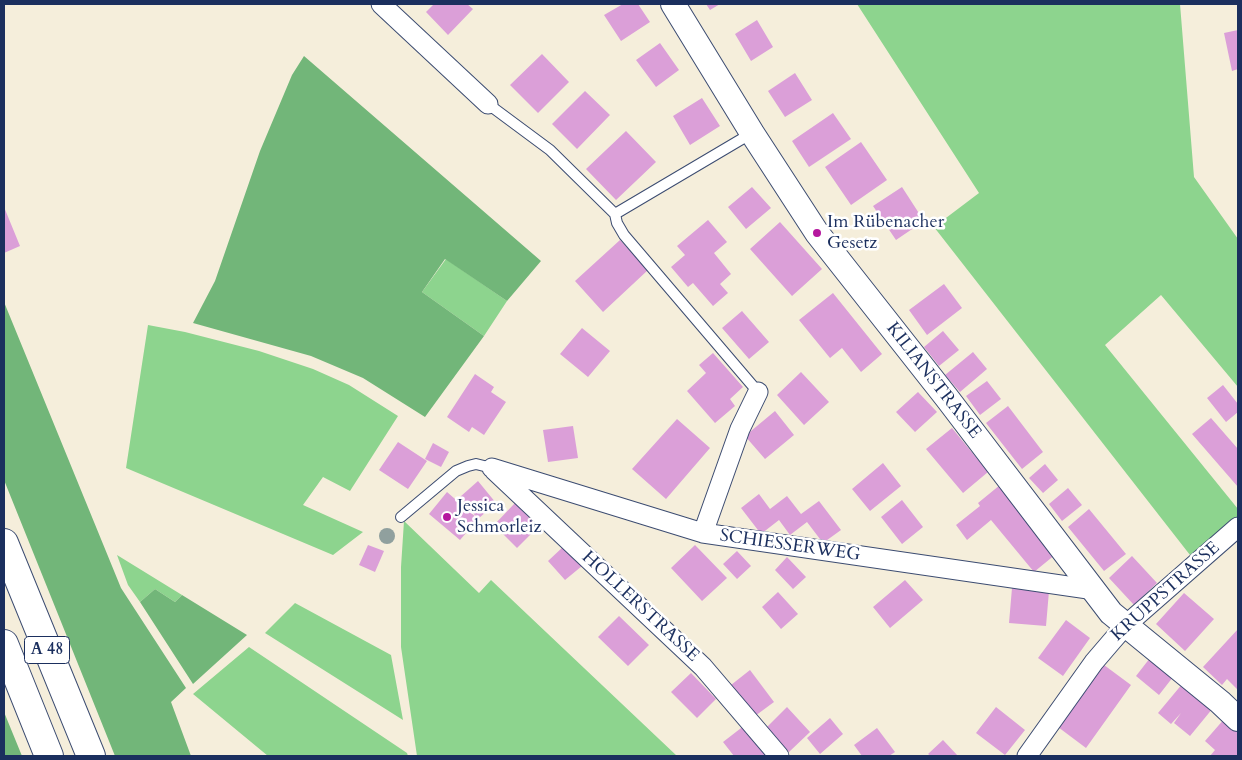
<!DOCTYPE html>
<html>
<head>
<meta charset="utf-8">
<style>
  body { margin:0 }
  #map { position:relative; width:1242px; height:760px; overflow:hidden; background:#f5eedb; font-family:Cardo,serif }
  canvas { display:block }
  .frame { position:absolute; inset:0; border:5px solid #1b2f5e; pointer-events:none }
</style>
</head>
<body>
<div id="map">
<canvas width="1242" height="760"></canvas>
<div class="frame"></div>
</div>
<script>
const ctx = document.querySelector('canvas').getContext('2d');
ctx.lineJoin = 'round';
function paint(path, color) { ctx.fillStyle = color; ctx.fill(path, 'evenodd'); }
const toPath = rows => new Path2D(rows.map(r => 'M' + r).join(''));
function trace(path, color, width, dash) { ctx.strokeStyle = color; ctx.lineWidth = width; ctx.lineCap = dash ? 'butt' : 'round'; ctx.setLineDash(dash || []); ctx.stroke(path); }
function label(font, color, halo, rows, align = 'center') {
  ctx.font = font + ' Cardo,serif'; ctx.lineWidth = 5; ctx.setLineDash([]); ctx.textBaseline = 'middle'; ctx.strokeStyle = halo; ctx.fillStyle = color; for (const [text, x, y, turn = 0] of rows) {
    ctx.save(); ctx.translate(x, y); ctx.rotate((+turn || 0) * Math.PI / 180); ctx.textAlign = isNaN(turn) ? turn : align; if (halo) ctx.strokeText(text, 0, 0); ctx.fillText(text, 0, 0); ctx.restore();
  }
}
paint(toPath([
  [857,4,1180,4,1194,177,1238,239,1238,387,1161,295,1105,345,1238,509,1238,518,1190,555,934,227,979,193],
  [446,259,507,301,484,336,422,292],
  [148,325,185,332,259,351,313,369,349,385,398,416,350,491,323,477,303,505,363,532,333,555,126,468],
  [404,521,479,593,491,580,677,756,417,756,401,647,401,567],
  [117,555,182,595,175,602,155,589,140,602,128,585],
  [295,603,391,655,403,720,265,633],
  [249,647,407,753,408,756,268,756,193,694]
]), '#8dd48e');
paint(toPath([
  [304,56,541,261,507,301,445,259,422,292,484,336,425,417,363,378,311,356,193,323,215,281,260,151,292,75],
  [4,302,121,588,186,688,171,702,191,756,115,756,4,480],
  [155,589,175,602,182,595,247,635,193,684,140,602],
  [4,712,22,756,4,756]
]), '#72b679');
paint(toPath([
  [434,4,467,4,473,9,448,35,426,12],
  [623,4,638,4,650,22,621,41,604,15],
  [706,4,720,4,710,10],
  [757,20,773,47,751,61,735,34],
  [1238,30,1238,69,1232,71,1224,33],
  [660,43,679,70,656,87,636,60],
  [542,54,569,82,538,113,510,85],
  [795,73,812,100,785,117,768,91],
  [585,91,610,115,577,149,552,124],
  [702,98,720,126,690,145,673,116],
  [833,113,851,139,809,167,792,141],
  [626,131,656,162,616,200,586,169],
  [861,142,887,180,851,205,825,167],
  [752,187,771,208,746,229,728,207],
  [902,187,924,221,896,240,873,206],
  [4,207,20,246,4,253],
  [708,220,727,242,714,253,731,274,720,284,728,293,713,306,693,283,688,287,671,267,685,255,677,246],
  [780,222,822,269,792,296,750,249],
  [620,240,648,270,603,312,575,281],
  [944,284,962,308,927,335,909,310],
  [833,293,882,354,861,372,842,348,830,358,799,320],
  [742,311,769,342,749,359,722,328],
  [582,328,610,351,588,377,560,354],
  [943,331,959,350,939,366,924,347],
  [973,352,987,369,960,392,945,375],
  [713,353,743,387,730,399,735,406,715,423,687,391,706,373,699,365],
  [801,372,829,402,804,425,777,395],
  [475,374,494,387,491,392,506,402,484,435,472,427,469,432,447,417],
  [987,381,1001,399,980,415,966,396],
  [1223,385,1238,404,1238,412,1226,422,1207,398],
  [918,392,937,412,915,432,896,412],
  [1008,406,1043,452,1022,469,986,423],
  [775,411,794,435,765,459,745,436],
  [1211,418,1238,449,1238,487,1192,434],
  [677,419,710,448,666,499,632,469],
  [573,426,578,458,548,462,543,430],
  [952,428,988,472,963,493,926,449],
  [398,442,427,461,408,489,379,470],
  [433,443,449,452,441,467,425,459],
  [883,463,901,486,870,511,852,489],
  [1045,464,1058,480,1043,493,1029,478],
  [478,481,496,503,478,519,460,497],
  [1000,485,1056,554,1034,572,991,520,967,540,956,525,980,506,978,503],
  [1068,488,1082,505,1062,521,1049,504],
  [447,492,478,519,460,540,429,514],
  [759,494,770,509,787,496,801,514,819,501,841,530,823,543,807,522,790,535,779,520,761,534,741,508],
  [902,500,923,527,902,544,881,517],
  [515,503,538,527,517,548,494,525],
  [1089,509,1126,554,1104,571,1068,527],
  [368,545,384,551,375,572,359,565],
  [695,545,727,578,702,601,671,568],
  [564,546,582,566,565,580,548,561],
  [737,551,751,566,737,579,723,564],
  [1132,556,1157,583,1134,605,1109,578],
  [787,557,806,577,793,589,775,570],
  [905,580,923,600,890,628,873,607],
  [1012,588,1049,591,1046,626,1009,623],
  [778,592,798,614,781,629,762,607],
  [1184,593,1214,619,1185,651,1156,624],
  [619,616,649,645,628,666,598,637],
  [1066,620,1090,638,1063,676,1038,658],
  [1238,629,1238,690,1227,679,1222,685,1203,667],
  [1150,658,1173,677,1159,695,1136,676],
  [1104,665,1131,685,1086,748,1058,727],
  [750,670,774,702,755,716,731,685],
  [691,673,716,699,697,718,671,692],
  [1183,683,1213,708,1190,736,1174,723,1181,713,1171,724,1158,713],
  [787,707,810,732,789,752,766,728],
  [996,707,1025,730,1005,755,976,733],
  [830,718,843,734,820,754,807,738],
  [1225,718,1238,729,1238,756,1210,756,1215,750,1205,741],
  [745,725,769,756,734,756,723,742],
  [877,728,895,752,889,756,862,756,854,745],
  [943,740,958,756,931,756,928,754]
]), '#db9fd8');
const service = toPath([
  [488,104,550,150,615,214,617,223,624,235,758,392],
  [615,214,752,133],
  [401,517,456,471,468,466,476,464,492,468]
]);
const minor = toPath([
  [381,4,488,104],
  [492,468,703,533,1095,590],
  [494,470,703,667,779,756],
  [703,533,740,429,758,392],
  [1027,756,1094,662,1112,641,1126,625,1238,527]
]);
const tertiary = toPath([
  [673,4,752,133,817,233,947,398,1111,613,1220,702,1238,719]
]);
const motorway = toPath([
  [4,543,91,756],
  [4,644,49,756]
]);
trace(service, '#3c4c71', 12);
trace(minor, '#3c4c71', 21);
trace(tertiary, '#3c4c71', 26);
trace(motorway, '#3c4c71', 30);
trace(service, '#fff', 10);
trace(minor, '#fff', 19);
trace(tertiary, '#fff', 24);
trace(motorway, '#fff', 28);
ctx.fillStyle = '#90a09e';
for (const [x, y] of [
  [387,536]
]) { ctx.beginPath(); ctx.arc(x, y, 8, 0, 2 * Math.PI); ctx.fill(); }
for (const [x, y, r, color] of [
  [817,233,5,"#b5179e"],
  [447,517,5,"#b5179e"]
]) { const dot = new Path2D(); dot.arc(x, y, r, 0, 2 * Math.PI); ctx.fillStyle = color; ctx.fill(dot); trace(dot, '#fff', 2); }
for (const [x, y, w] of [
  [47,650,45]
]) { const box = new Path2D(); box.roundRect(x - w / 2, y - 13.5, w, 27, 4); ctx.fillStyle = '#fff'; ctx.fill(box); trace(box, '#1b2f5e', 1); }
label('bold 16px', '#1b2f5e', null, [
  ["A 48",47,650]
]);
label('18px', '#1b2f5e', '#fff', [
  ["Im Rübenacher",827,223],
  ["Gesetz",827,244],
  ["Jessica",457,507],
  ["Schmorleiz",457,528]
], 'left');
label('18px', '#1b2f5e', '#fff', [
  ["KILIANSTRASSE",933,381,52],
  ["SCHIESSERWEG",790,546,8],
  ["KRUPPSTRASSE",1166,592,-42],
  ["HOLLERSTRASSE",640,607,43]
]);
</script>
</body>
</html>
